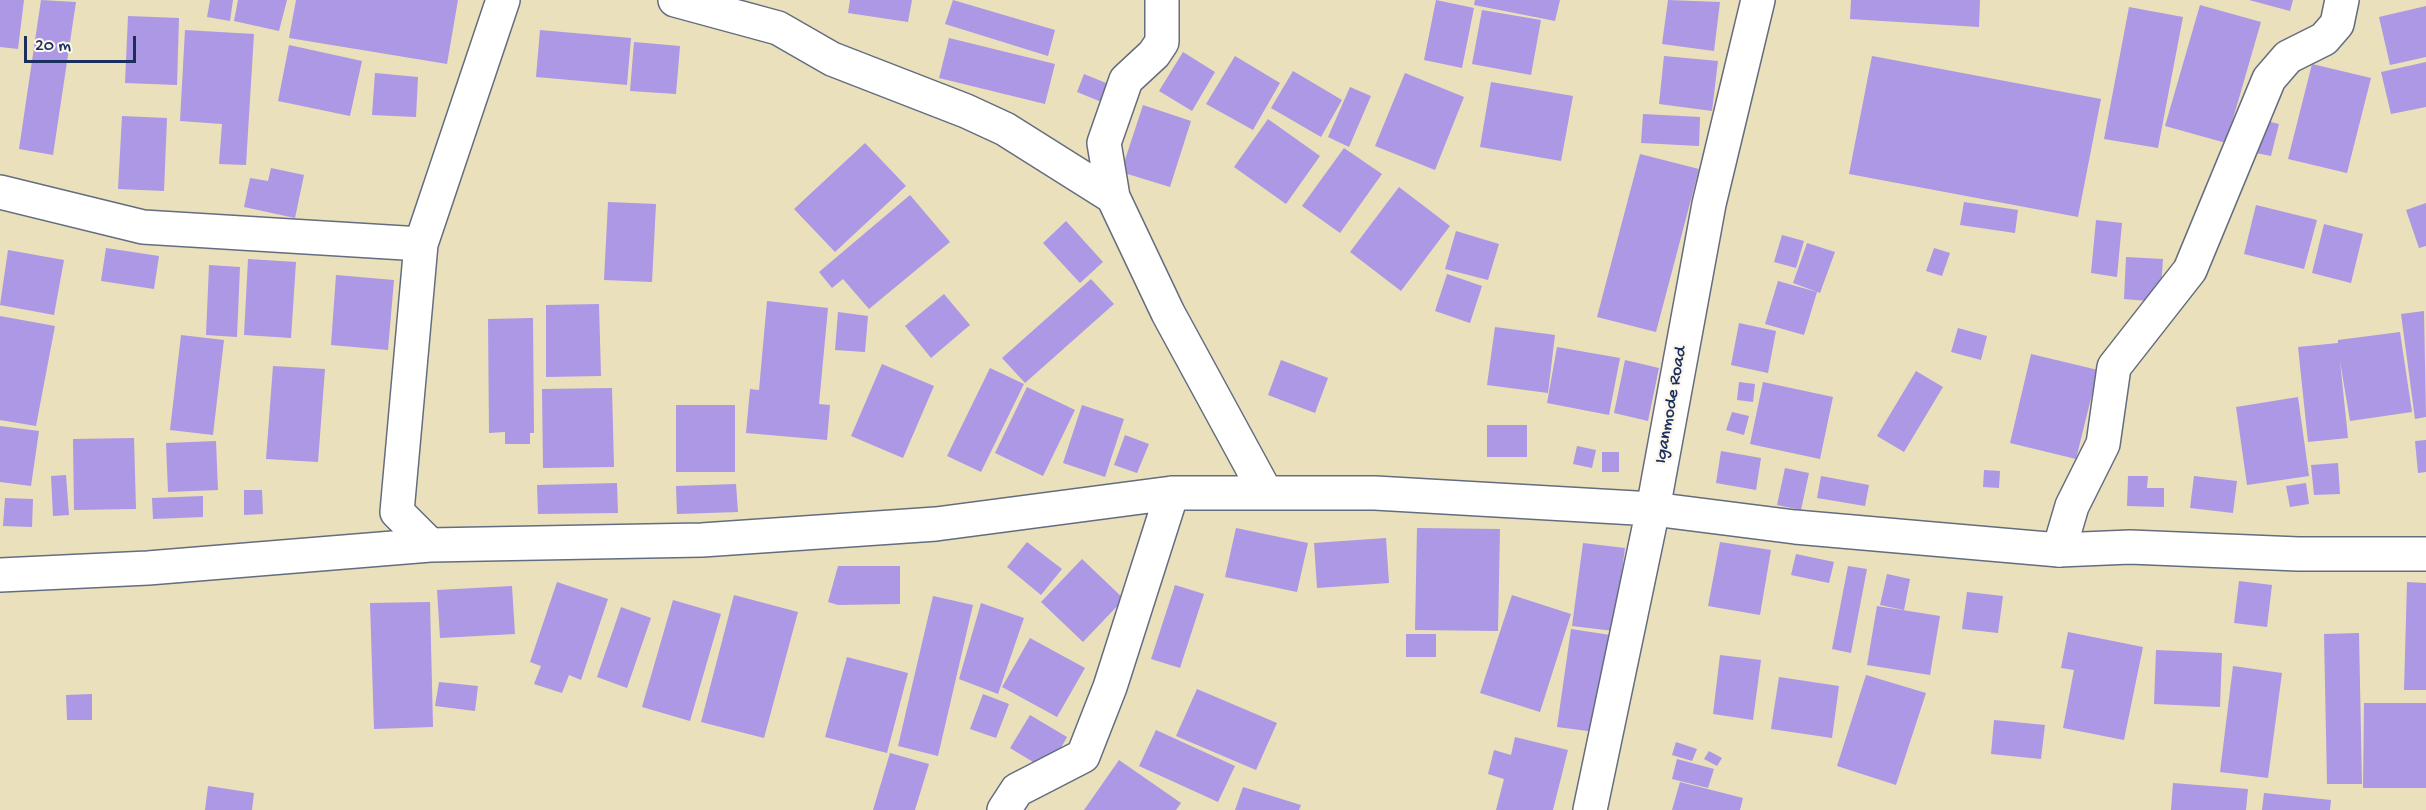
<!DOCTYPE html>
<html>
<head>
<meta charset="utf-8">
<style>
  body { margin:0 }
  #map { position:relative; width:2426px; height:810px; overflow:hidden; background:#eae0bc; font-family:"Gochi Hand",sans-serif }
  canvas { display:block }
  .scale { position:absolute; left:24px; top:36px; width:112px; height:27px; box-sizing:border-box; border:3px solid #1b2f5e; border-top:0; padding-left:8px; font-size:18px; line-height:21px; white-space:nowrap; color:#1b2f5e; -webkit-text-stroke:4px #fbf7ec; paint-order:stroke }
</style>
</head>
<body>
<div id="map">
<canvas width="2426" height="810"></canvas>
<div class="scale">20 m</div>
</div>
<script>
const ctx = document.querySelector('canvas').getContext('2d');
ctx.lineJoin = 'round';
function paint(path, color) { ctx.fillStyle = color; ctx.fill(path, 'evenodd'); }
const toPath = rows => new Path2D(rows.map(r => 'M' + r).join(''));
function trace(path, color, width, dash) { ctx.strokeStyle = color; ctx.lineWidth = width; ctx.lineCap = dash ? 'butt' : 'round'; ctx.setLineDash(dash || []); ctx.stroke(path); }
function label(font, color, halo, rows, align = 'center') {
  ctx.font = font + ' "Gochi Hand",sans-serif'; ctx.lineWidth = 5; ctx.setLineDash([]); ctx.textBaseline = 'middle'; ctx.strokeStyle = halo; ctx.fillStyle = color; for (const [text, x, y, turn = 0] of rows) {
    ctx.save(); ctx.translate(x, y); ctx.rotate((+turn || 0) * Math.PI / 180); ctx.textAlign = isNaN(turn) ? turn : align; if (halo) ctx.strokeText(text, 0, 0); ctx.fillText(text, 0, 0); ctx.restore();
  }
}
paint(toPath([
  [0,0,24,0,18,49,0,47],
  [41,0,76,2,53,155,19,149],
  [210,0,233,0,230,21,207,17],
  [238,0,287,0,279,31,234,21],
  [296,0,458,0,447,64,289,38],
  [850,0,912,0,908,22,848,13],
  [953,0,1055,30,1048,56,945,24],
  [1436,0,1474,8,1462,68,1424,60],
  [1475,0,1560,0,1555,21,1474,5],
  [1668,0,1720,2,1714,51,1662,44],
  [1851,0,1980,0,1979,27,1850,19],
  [2249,0,2293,0,2290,11],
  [2200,5,2261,22,2226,143,2165,126],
  [2426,6,2426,57,2390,65,2379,17],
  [2129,7,2183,17,2158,148,2104,139],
  [1482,10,1541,20,1531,75,1472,64],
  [128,16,179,18,177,85,125,83],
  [185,30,254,34,246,165,219,164,222,124,180,121],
  [540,30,631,38,627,85,536,77],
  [949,38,1055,64,1045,104,939,78],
  [634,42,680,46,676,94,630,91],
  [289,45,362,61,350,116,278,101],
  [1183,52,1215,72,1192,111,1159,91],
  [1235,56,1280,83,1253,130,1206,104],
  [1664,56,1718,61,1712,111,1659,104],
  [1872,56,2101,99,2078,217,1849,174],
  [2426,62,2426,107,2391,114,2381,72],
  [2312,64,2371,78,2347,173,2288,159],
  [1293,71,1342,100,1321,137,1271,108],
  [375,73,418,77,416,117,372,115],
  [1405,73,1464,97,1435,170,1375,146],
  [1084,74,1111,85,1104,103,1077,92],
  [1491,82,1573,96,1561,161,1480,147],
  [1350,87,1371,96,1349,147,1328,137],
  [1143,105,1191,121,1170,187,1121,172],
  [1643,114,1700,117,1699,146,1641,143],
  [122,116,167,118,164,191,118,189],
  [1268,119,1320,156,1286,204,1234,167],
  [2259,119,2279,124,2271,156,2251,152],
  [865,143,906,186,835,252,794,209],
  [1344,148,1382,174,1340,233,1302,206],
  [1640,154,1699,169,1656,332,1597,317],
  [271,168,304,175,295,218,244,207,250,178,268,181],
  [1399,187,1450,226,1401,291,1350,252],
  [910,195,950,242,869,309,843,279,832,288,819,272],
  [608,202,656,204,652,282,604,280],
  [1964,202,2018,210,2015,233,1960,225],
  [2426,203,2426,246,2419,248,2406,210],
  [2256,205,2317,220,2304,269,2244,254],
  [2096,220,2122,223,2117,277,2091,273],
  [1066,221,1103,262,1080,283,1043,243],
  [2324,224,2363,234,2351,283,2312,273],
  [1456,231,1499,244,1488,280,1445,269],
  [1782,235,1804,241,1796,268,1774,262],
  [1807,243,1835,252,1820,293,1793,283],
  [106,248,159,256,154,289,101,281],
  [1934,248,1950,253,1942,276,1926,271],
  [8,250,64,260,54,315,0,305],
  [2126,257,2163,259,2160,302,2124,299],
  [248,259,296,262,291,338,244,335],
  [209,265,240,267,237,337,206,335],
  [1447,274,1482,286,1470,323,1435,311],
  [336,275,394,280,388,350,331,345],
  [1091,279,1114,304,1025,383,1002,358],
  [1778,281,1817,292,1804,335,1765,324],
  [944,294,970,325,931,358,905,326],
  [767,301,828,308,819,404,830,405,827,440,746,433,750,389,759,390],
  [599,304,601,376,546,377,546,305],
  [2424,311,2426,417,2415,419,2401,314],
  [838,312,868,316,865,352,835,350],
  [0,316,55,326,36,426,0,420],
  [533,318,534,433,530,433,530,444,505,444,505,432,489,433,488,319],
  [1739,323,1776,331,1768,373,1731,365],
  [1495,327,1555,335,1548,393,1487,385],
  [1958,328,1987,336,1981,360,1951,352],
  [2400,332,2412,412,2350,421,2340,361,2348,438,2308,442,2298,347,2338,343,2338,340],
  [181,335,224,340,213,435,170,430],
  [1557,347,1620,358,1609,415,1547,403],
  [2031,354,2098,370,2076,459,2010,443],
  [1281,360,1328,378,1315,413,1268,395],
  [1625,360,1659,368,1648,421,1614,413],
  [882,364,934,386,903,458,851,436],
  [273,366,325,369,318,462,266,459],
  [990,368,1024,384,981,472,947,456],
  [1916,371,1943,387,1904,452,1877,436],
  [1739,382,1755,384,1753,402,1737,400],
  [1763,382,1833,397,1820,459,1750,444],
  [1027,387,1075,410,1043,476,995,453],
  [612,388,614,467,543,468,542,389],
  [2298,397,2309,476,2247,485,2236,407],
  [676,405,735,405,735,472,676,472],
  [1082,405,1124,419,1105,477,1063,463],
  [1732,412,1749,416,1744,435,1726,430],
  [1487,425,1527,425,1527,457,1487,457],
  [0,426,39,431,31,486,0,482],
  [1125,435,1149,444,1137,473,1114,465],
  [134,438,136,509,74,510,73,439],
  [2426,440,2426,472,2418,473,2415,441],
  [216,441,218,490,168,492,166,443],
  [1577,446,1596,450,1592,468,1573,464],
  [1721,451,1761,458,1756,490,1716,483],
  [1602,452,1619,452,1619,472,1602,472],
  [2338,463,2340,494,2314,495,2311,465],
  [1785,468,1809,473,1801,510,1777,505],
  [1984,470,2000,471,1999,488,1983,487],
  [66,475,69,515,53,516,51,476],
  [1821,476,1869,485,1865,506,1817,498],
  [2128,476,2148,476,2147,488,2164,488,2164,507,2127,506],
  [2194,476,2237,481,2233,513,2190,508],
  [617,483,618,513,538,514,537,485],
  [2306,483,2309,504,2290,507,2286,486],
  [736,484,738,512,677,514,676,486],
  [244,490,262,490,263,514,244,515],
  [203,496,203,517,153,519,152,498],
  [5,498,33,499,32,527,3,526],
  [1236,528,1308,543,1297,592,1225,577],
  [1417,528,1500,529,1498,631,1415,630],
  [1386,538,1389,583,1317,588,1314,543],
  [1027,542,1062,569,1041,595,1007,567],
  [1720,542,1771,550,1760,615,1708,606],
  [1583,543,1625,548,1614,631,1572,626],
  [1796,554,1834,562,1829,583,1791,575],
  [1082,559,1124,599,1083,642,1041,602],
  [838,566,900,566,900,604,838,605,828,602],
  [1848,566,1867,569,1851,653,1832,649],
  [1887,574,1910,579,1904,610,1880,605],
  [2239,581,2272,585,2267,627,2234,623],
  [557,582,608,599,581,680,569,675,562,693,534,684,541,666,530,662],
  [2407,582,2426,583,2426,690,2404,690],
  [1175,585,1204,594,1180,668,1151,659],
  [512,586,515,634,440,638,437,590],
  [1967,592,2003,596,1998,633,1962,629],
  [734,595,798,612,764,738,701,722],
  [1512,595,1571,614,1540,712,1480,693],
  [933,596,973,605,938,756,898,746],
  [673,600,721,614,690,721,642,707],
  [430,602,433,727,374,729,370,603],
  [981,603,1024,618,998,694,959,679],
  [1877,606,1940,616,1930,675,1867,665],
  [621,607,651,618,627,688,597,677],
  [1571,629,1617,636,1603,733,1557,727],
  [2068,632,2143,647,2124,740,2063,728,2074,670,2061,668],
  [2359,633,2362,784,2327,784,2324,634],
  [1406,634,1436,634,1436,657,1406,657],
  [1030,638,1085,668,1057,717,1002,687],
  [2156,650,2222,653,2220,707,2154,704],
  [1720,655,1761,660,1753,720,1713,714],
  [847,657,908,673,887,753,825,737],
  [2233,666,2282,673,2268,778,2220,772],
  [1866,675,1926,693,1896,785,1837,766],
  [1779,677,1839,686,1832,738,1771,729],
  [439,682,478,686,475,711,435,706],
  [1197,689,1277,723,1256,770,1176,736],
  [92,694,92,720,67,720,66,695],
  [983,694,1009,704,996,738,970,729],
  [2364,703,2426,703,2426,788,2363,788],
  [1030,715,1067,737,1048,771,1010,748],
  [1994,720,2045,725,2041,759,1991,754],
  [1156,730,1235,766,1218,802,1139,766],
  [1515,737,1568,750,1553,810,1496,810,1504,779,1488,774,1494,750,1511,755],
  [1676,742,1697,749,1692,761,1672,755],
  [1709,751,1722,758,1717,766,1704,759],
  [890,753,929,764,915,810,873,810],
  [1677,759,1714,769,1708,788,1672,779],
  [1119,760,1181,803,1176,810,1084,810],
  [1680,782,1743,798,1740,810,1672,810],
  [2173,783,2248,789,2246,810,2171,810],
  [208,786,254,793,252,810,205,810],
  [1243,787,1301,805,1299,810,1235,810],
  [2264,793,2331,800,2330,810,2262,810]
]), '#ac98e4');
const street = toPath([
  [675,0,778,28,832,59,966,111,1005,129,1113,197],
  [1162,0,1162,42,1154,54,1126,80,1104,143,1113,197,1168,313,1266,493],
  [0,192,143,227,421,244],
  [430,545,397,512,421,244,503,0],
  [2059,550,2072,506,2103,444,2114,367,2190,270,2269,79,2288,57,2324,39,2337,24,2342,0],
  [0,575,148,568,430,545,702,540,936,524,1172,493,1375,493,1653,509,1590,810],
  [1004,810,1017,790,1083,756,1110,687,1172,493]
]);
const secondary = toPath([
  [1758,0,1709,204,1653,509,1795,527,2059,550,2130,547,2298,554,2426,554]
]);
trace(street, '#636d7f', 36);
trace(secondary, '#636d7f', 36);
trace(street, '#fff', 33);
trace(secondary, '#fff', 33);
label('18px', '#1b2f5e', '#fbf7ec', [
  ["Iganmode Road",1672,405,-80]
]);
</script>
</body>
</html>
